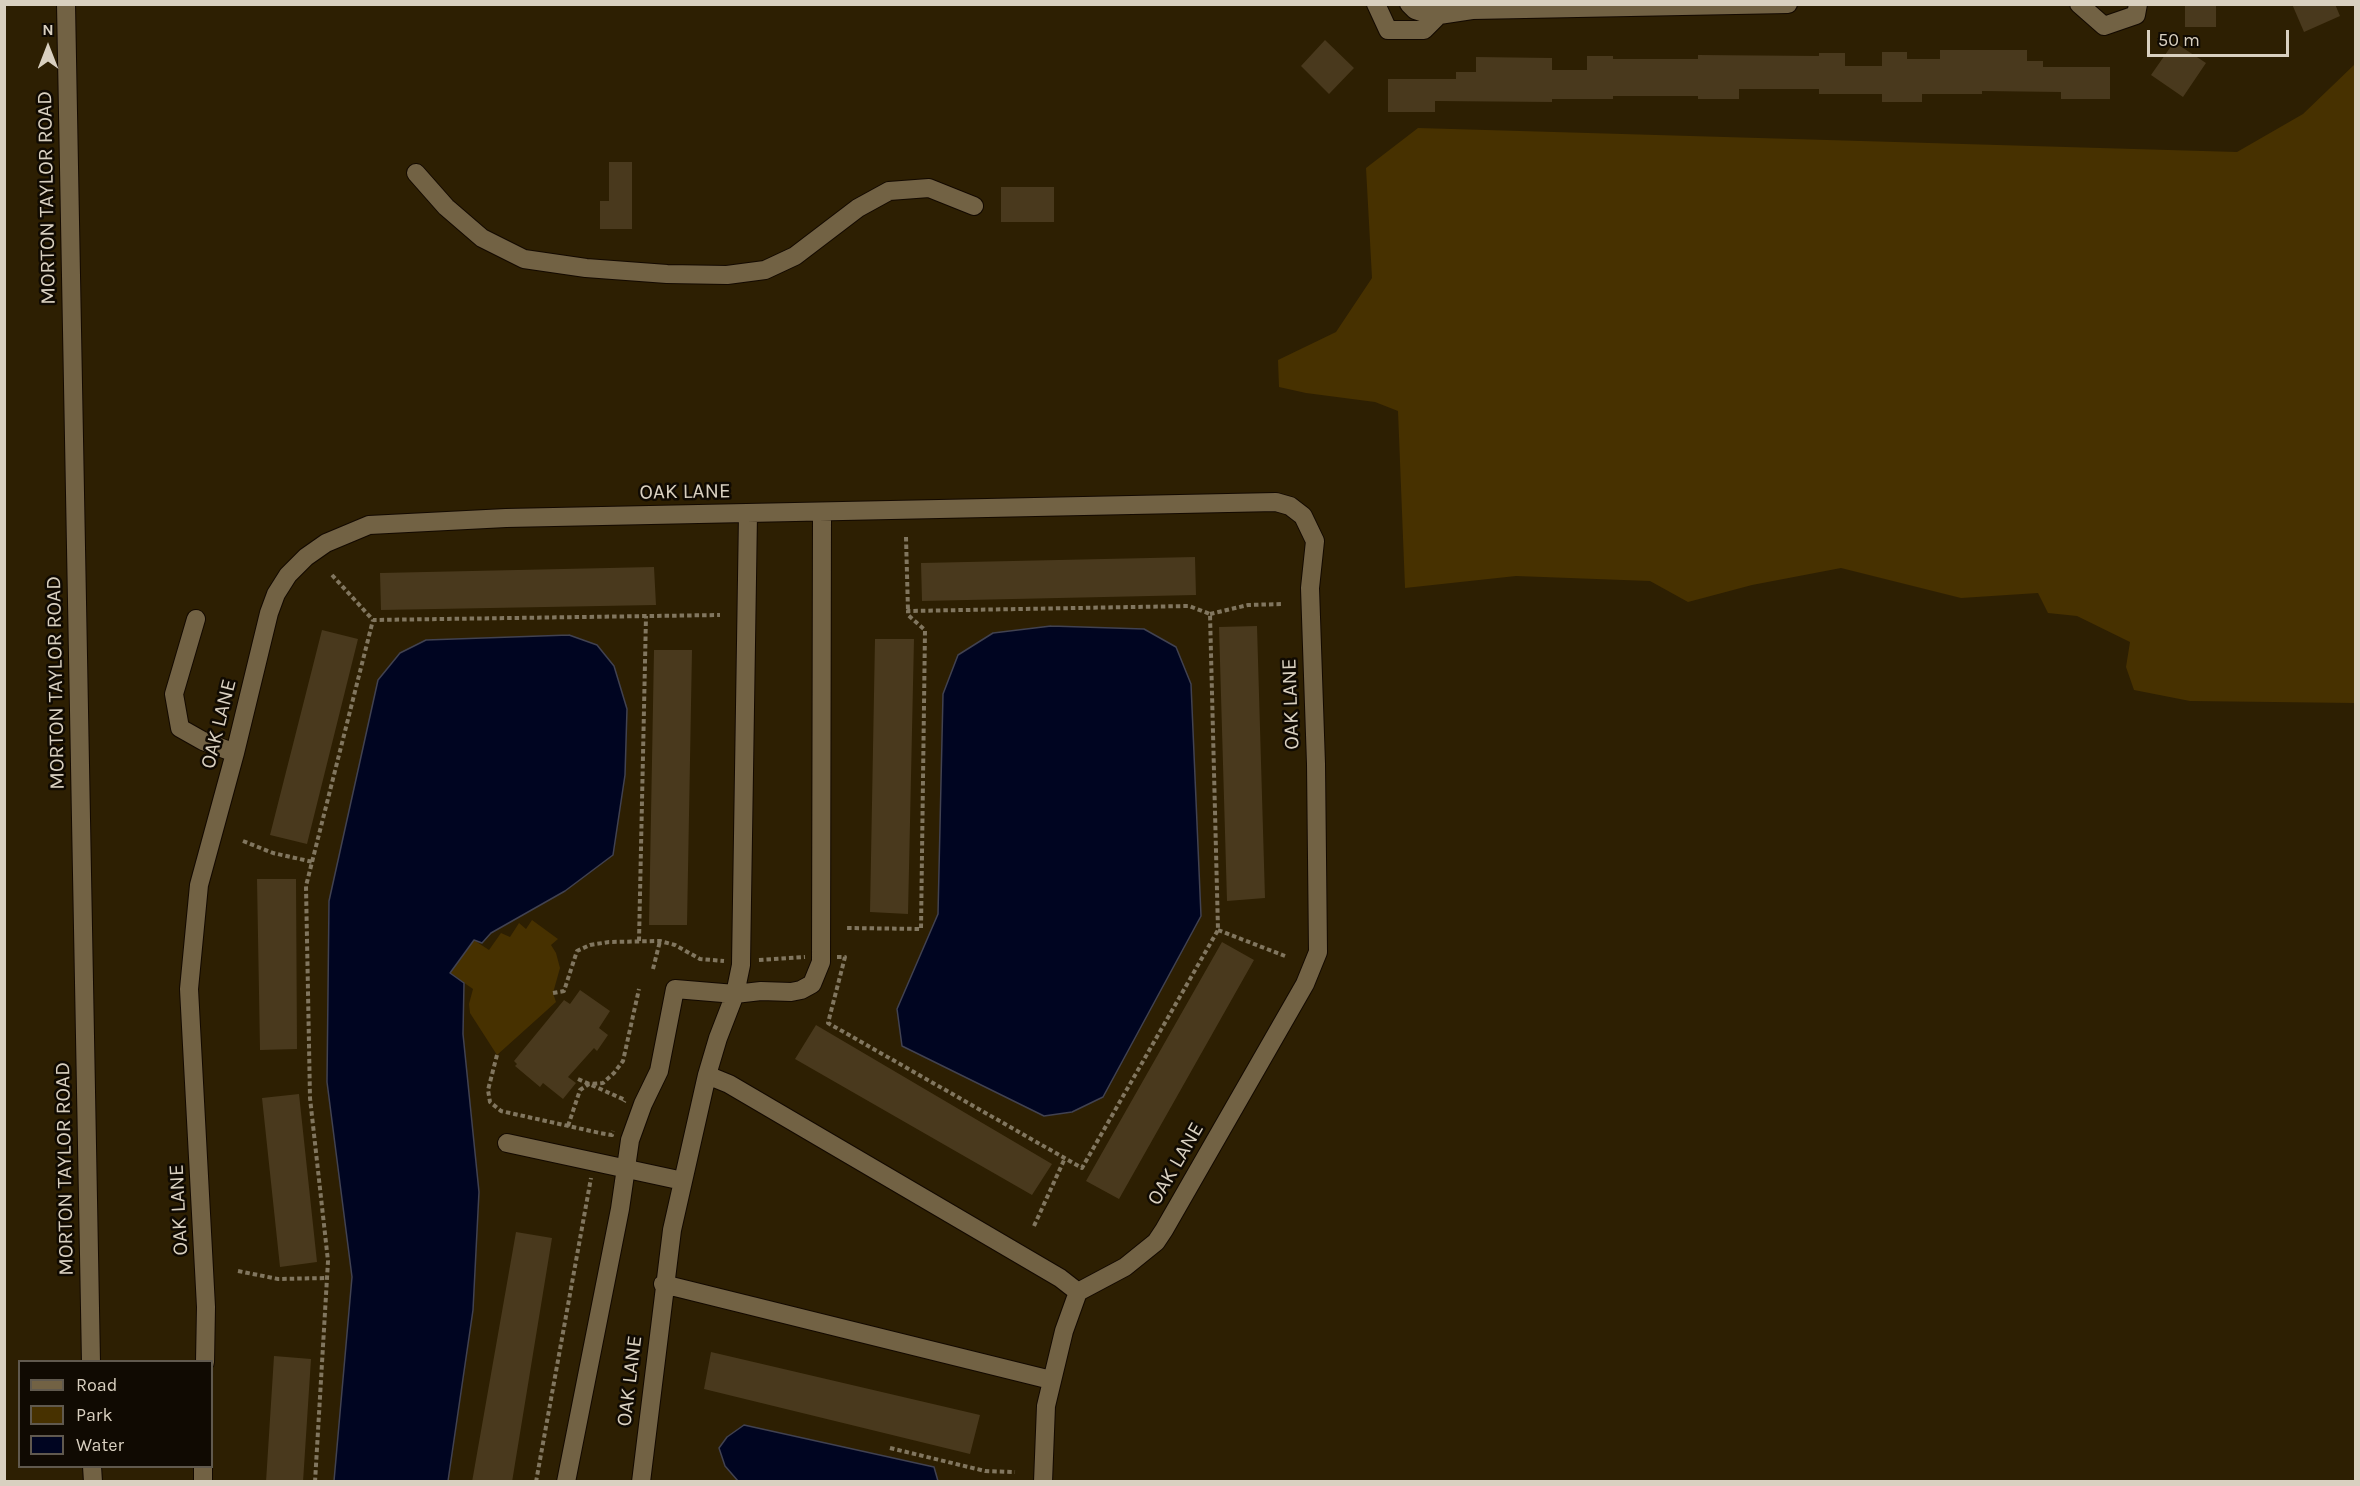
<!DOCTYPE html>
<html>
<head>
<meta charset="utf-8">
<style>
  body { margin:0 }
  #map { position:relative; width:2360px; height:1486px; overflow:hidden; background:#2d1f02; font-family:Karla,sans-serif }
  canvas { display:block }
  .frame { position:absolute; inset:0; border:6px solid #d9d0c0; pointer-events:none }
  .legend { position:absolute; left:18px; top:1360px; width:195px; height:108px; box-sizing:border-box; background:#100a02; border:2px solid #60594e; margin:0; padding:8px 10px; list-style:none; font-size:18px; color:#d9d0c0 }
  .legend li { display:flex; align-items:center; gap:12px; height:30px }
  .legend b { width:30px; border:2px solid #60594e }
  .north { position:absolute; left:18px; top:18px; width:60px; height:60px; -webkit-text-stroke:4px #100a02; paint-order:stroke; rotate:0deg; font-size:16px; font-weight:700; line-height:24px; text-align:center; color:#d9d0c0 }
  .north::after { content:''; display:block; margin:auto; width:21px; height:27px; background:#d9d0c0; clip-path:polygon(50% 0,100% 100%,50% 72%,0 100%) }
  .scale { position:absolute; left:2147px; top:30px; width:142px; height:27px; box-sizing:border-box; border:3px solid #d9d0c0; border-top:0; padding-left:8px; font-size:18px; line-height:21px; white-space:nowrap; color:#d9d0c0; -webkit-text-stroke:4px #100a02; paint-order:stroke }
</style>
</head>
<body>
<div id="map">
<canvas width="2360" height="1486"></canvas>
<div class="frame"></div>
<ul class="legend">
<li><b style="height:8px;background:#726244"></b>Road</li>
<li><b style="height:16px;background:#473100"></b>Park</li>
<li><b style="height:16px;background:#000521"></b>Water</li>
</ul>
<div class="north">N</div>
<div class="scale">50 m</div>
</div>
<script>
const ctx = document.querySelector('canvas').getContext('2d');
ctx.lineJoin = 'round';
function paint(path, color) { ctx.fillStyle = color; ctx.fill(path, 'evenodd'); }
const toPath = rows => new Path2D(rows.map(r => 'M' + r).join(''));
function trace(path, color, width, dash) { ctx.strokeStyle = color; ctx.lineWidth = width; ctx.lineCap = dash ? 'butt' : 'round'; ctx.setLineDash(dash || []); ctx.stroke(path); }
function label(font, color, halo, rows, align = 'center') {
  ctx.font = font + ' Karla,sans-serif'; ctx.lineWidth = 5; ctx.setLineDash([]); ctx.textBaseline = 'middle'; ctx.strokeStyle = halo; ctx.fillStyle = color; for (const [text, x, y, turn = 0] of rows) {
    ctx.save(); ctx.translate(x, y); ctx.rotate((+turn || 0) * Math.PI / 180); ctx.textAlign = isNaN(turn) ? turn : align; if (halo) ctx.strokeText(text, 0, 0); ctx.fillText(text, 0, 0); ctx.restore();
  }
}
paint(toPath([
  [2355,64,2355,703,2190,701,2134,690,2126,667,2130,642,2077,616,2048,613,2038,593,1961,598,1841,568,1752,585,1688,602,1650,581,1516,576,1405,588,1398,411,1375,402,1306,393,1279,387,1278,360,1336,332,1372,278,1366,168,1418,128,2237,152,2303,114],
  [532,920,558,939,551,945,556,953,560,968,553,993,556,1002,497,1055,470,1013,469,1004,473,989,450,973,474,940,489,950,501,933,510,937,519,923,526,929]
]), '#473100');
const water = toPath([
  [1051,626,1144,629,1176,647,1191,684,1201,916,1103,1097,1072,1112,1044,1116,902,1046,897,1009,938,914,943,694,958,655,993,633,1051,626],
  [569,635,597,645,614,666,627,709,625,775,613,855,565,891,491,933,482,943,474,940,450,973,464,983,463,1034,479,1192,473,1310,448,1481,334,1481,352,1277,327,1082,329,901,378,680,400,653,426,640,569,635],
  [744,1425,934,1467,938,1481,738,1481,725,1466,719,1448,727,1437,744,1425]
]);
paint(water, '#000521');
trace(water, '#414251', 1.5);
paint(toPath([
  [2185,4,2216,4,2216,27,2185,27],
  [2292,4,2335,4,2340,16,2304,32],
  [1325,40,1354,68,1329,94,1301,66],
  [2174,42,2206,63,2183,97,2151,75],
  [1940,50,2027,50,2027,61,2043,61,2043,67,2110,67,2110,99,2061,99,2061,92,1982,91,1982,94,1922,94,1922,102,1882,102,1882,94,1819,94,1819,89,1739,89,1739,99,1698,99,1698,96,1613,96,1613,99,1552,99,1552,102,1435,101,1435,112,1388,112,1388,79,1456,79,1456,72,1476,72,1476,57,1552,58,1552,70,1587,70,1587,56,1613,56,1613,59,1698,59,1698,55,1819,56,1819,53,1845,53,1845,66,1882,66,1882,52,1907,52,1907,59,1940,59],
  [609,162,632,162,632,229,600,229,600,201,609,201],
  [1001,187,1054,187,1054,222,1001,222],
  [1195,557,1196,595,922,601,921,563],
  [654,567,656,605,381,610,380,573],
  [1257,626,1265,898,1227,901,1219,627],
  [322,630,358,639,307,844,270,835],
  [875,639,914,639,908,914,870,912],
  [654,650,692,650,687,925,649,925],
  [257,879,296,879,297,1049,260,1050],
  [1222,942,1254,960,1119,1199,1086,1181],
  [580,990,610,1011,599,1028,608,1035,597,1051,594,1048,568,1077,576,1083,563,1099,543,1083,540,1087,515,1066,517,1064,514,1061,564,1000,570,1004],
  [816,1025,1052,1164,1032,1195,795,1059],
  [299,1094,317,1262,280,1267,262,1098],
  [516,1232,552,1238,512,1482,472,1482],
  [711,1352,980,1415,970,1454,704,1389],
  [274,1356,311,1359,303,1482,266,1482]
]), '#49391d');
const minor = toPath([
  [66,4,91,1362],
  [1376,4,1388,30,1424,30,1439,15],
  [1409,4,1415,10,1427,14,1439,15,1472,10,1788,4],
  [2079,4,2104,26,2136,15,2138,4],
  [416,173,446,207,482,238,524,259,586,268,667,274,727,275,765,270,795,256,858,208,889,191,929,188,974,206],
  [196,619,174,694,180,728,203,741,235,753],
  [707,1075,729,1084,1060,1278,1078,1292],
  [507,1143,683,1181],
  [663,1284,1051,1380],
  [205,1362,206,1307,189,989,199,885,235,753,269,613,276,594,288,575,306,557,326,543,369,525,506,518,1276,502,1290,506,1303,516,1315,541,1310,588,1316,764,1318,952,1305,984,1164,1230,1156,1242,1125,1267,1078,1292,1064,1331,1046,1406,1043,1482],
  [92,1466,93,1482],
  [203,1482,203,1466],
  [566,1482,620,1209,630,1140,643,1104,659,1071,675,989,735,994,761,991,791,992,801,990,812,984,821,962,822,513],
  [641,1482,672,1230,707,1075,718,1038,735,994,741,965,748,514]
]);
trace(minor, '#130900', 20);
trace(toPath([
  [906,537,908,611],
  [332,575,373,620,720,615],
  [1210,614,1248,605,1283,604],
  [243,841,273,853,313,862],
  [1218,930,1285,956],
  [639,941,646,616],
  [837,957,845,957,828,1023,1082,1168,1218,930,1210,614,1189,606,908,611,908,615,925,630,921,929,846,928],
  [759,960,805,957],
  [653,969,660,941],
  [553,993,564,991,577,951,590,945,609,942,660,941,675,945,700,959,724,961],
  [497,1055,488,1090,490,1102,501,1111,600,1133,612,1135,613,1131],
  [578,1079,625,1100,624,1102],
  [568,1126,580,1090,589,1084,603,1083,614,1073,623,1061,639,989],
  [1034,1226,1065,1158],
  [238,1271,278,1279,326,1278],
  [890,1448,985,1471,1015,1472],
  [315,1482,328,1261,310,1098,306,886,373,620],
  [536,1482,591,1178]
]), '#81765f', 4, [4.5, 3]);
trace(minor, '#726244', 18);
label('21px', '#d9d0c0', '#100a02', [
  ["MORTON TAYLOR ROAD",47,198,-91],
  ["OAK LANE",685,492,-1],
  ["MORTON TAYLOR ROAD",56,683,-91],
  ["OAK LANE",1291,704,-92],
  ["OAK LANE",219,724,-76],
  ["OAK LANE",1176,1164,-60],
  ["MORTON TAYLOR ROAD",65,1169,-91],
  ["OAK LANE",179,1210,-93],
  ["OAK LANE",630,1381,-83]
]);
</script>
</body>
</html>
